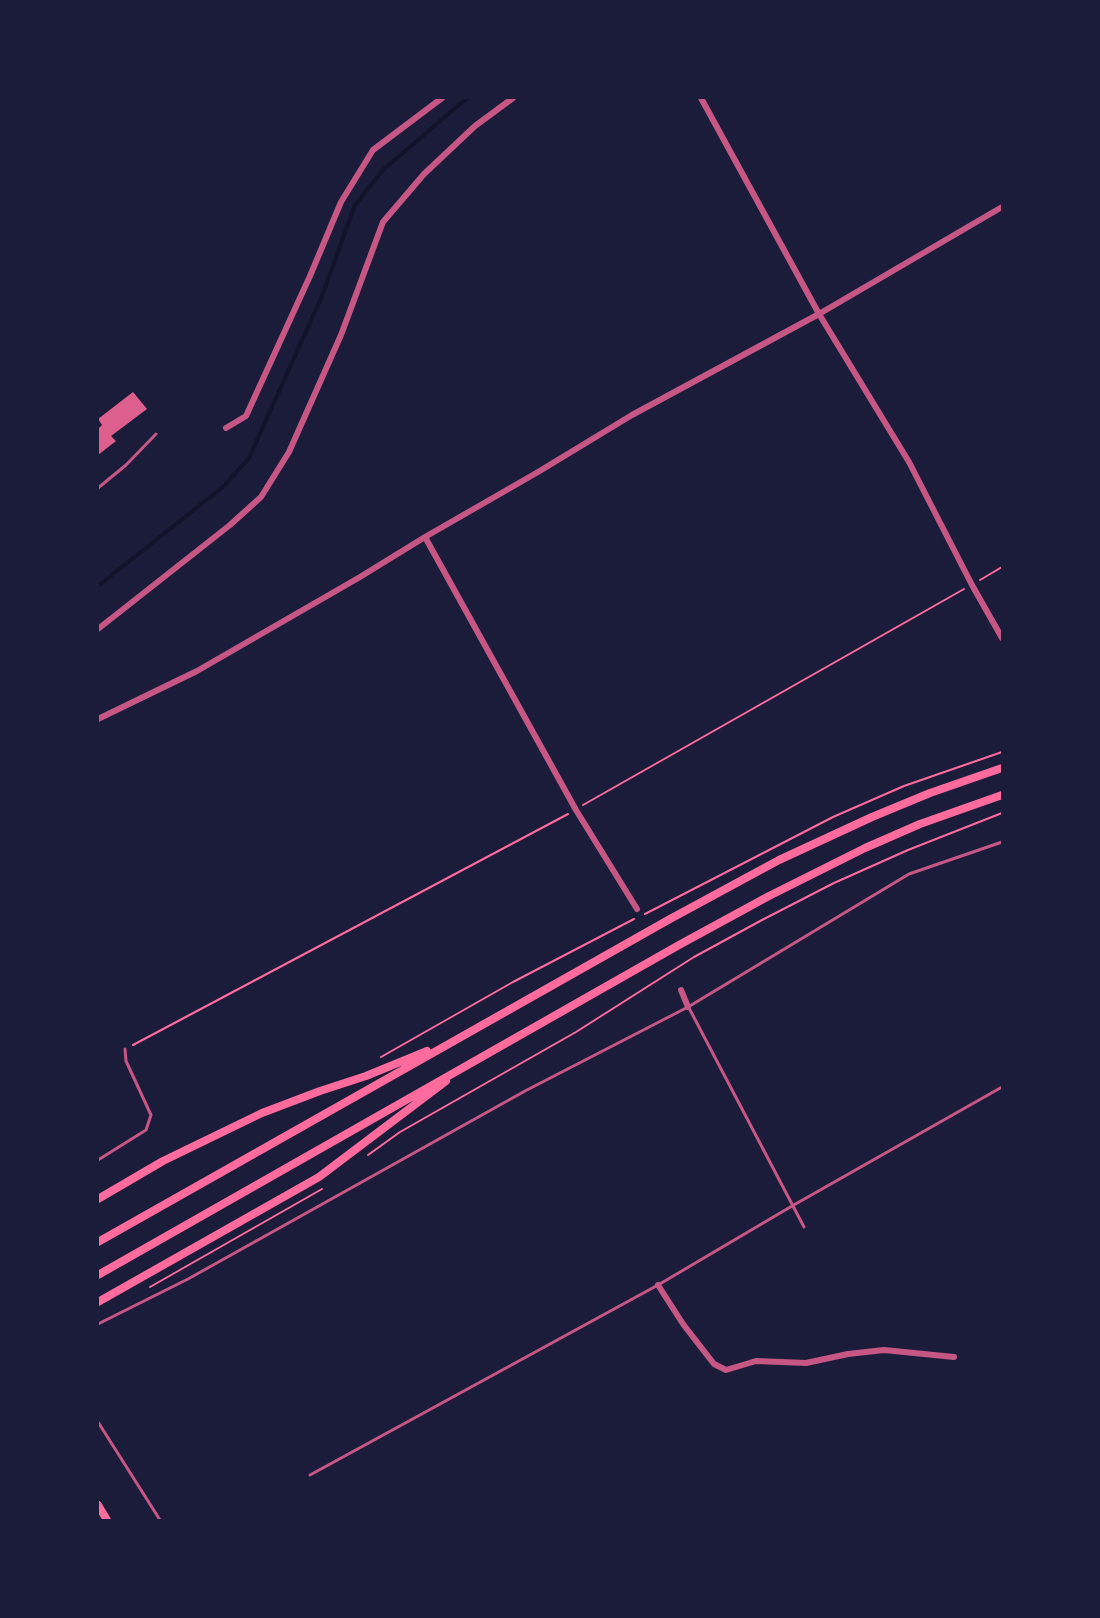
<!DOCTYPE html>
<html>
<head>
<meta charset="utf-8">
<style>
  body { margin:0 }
  #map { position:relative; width:1100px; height:1618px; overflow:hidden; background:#1b1b3a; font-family:Raleway,sans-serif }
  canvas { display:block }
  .frame { position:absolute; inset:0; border:99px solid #1b1b3a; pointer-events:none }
</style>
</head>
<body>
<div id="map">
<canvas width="1100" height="1618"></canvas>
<div class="frame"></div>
</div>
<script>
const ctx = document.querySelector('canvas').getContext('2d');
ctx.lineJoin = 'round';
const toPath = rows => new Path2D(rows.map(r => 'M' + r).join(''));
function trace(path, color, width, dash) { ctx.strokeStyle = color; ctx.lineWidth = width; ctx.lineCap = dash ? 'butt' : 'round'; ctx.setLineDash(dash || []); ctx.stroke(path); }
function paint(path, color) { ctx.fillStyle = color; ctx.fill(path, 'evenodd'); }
trace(toPath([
  [98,586,224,486,249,458,322,296,355,205,383,170,467,98]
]), '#12122b', 4);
paint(toPath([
  [133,392,147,409,111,436,116,441,98,455,98,429,102,425,98,419]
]), '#dd5f8e');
trace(toPath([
  [980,580,1002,567],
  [583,805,964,589],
  [645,914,833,817,904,786,1002,752],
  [133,1045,568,814],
  [381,1057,513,982,634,919],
  [368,1155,400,1132,576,1032,694,957,762,920,834,883,908,850,1002,813],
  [150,1287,322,1189]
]), '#ff6b9d', 2);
trace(toPath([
  [98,488,126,465,156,434],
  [689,1008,804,1227],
  [98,1160,146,1130,151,1115,126,1061,125,1049],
  [98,1324,188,1279,525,1091,688,1007,909,874,1002,842],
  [98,1422,160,1520],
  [310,1475,658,1285,792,1206,1002,1087]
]), '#c65784', 3);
trace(toPath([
  [701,98,819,314,909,462,972,585,1002,638],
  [226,428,246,416,310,276,341,202,373,150,442,98],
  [425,537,576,810,637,909],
  [98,629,230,525,261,497,289,452,341,335,383,222,424,174,475,126,513,98],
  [98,719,197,671,360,577,425,537,538,472,632,415,819,314,1002,207],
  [681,990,688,1007],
  [658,1285,683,1324,714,1364,726,1370,756,1361,806,1363,848,1354,884,1350,954,1357]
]), '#c65784', 6);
trace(toPath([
  [98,1199,163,1161,262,1113,320,1091,366,1076,427,1051],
  [98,1242,670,919,779,860,872,817,930,793,1002,768],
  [98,1275,679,945,769,896,865,848,920,824,1002,795],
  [98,1302,319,1177,446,1081],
  [98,1505,107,1520]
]), '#ff6b9d', 8);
</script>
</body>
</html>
